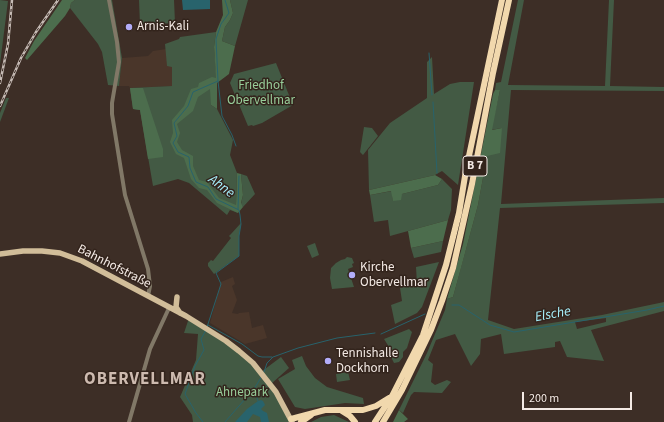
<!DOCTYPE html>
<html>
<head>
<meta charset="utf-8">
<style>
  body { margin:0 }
  #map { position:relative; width:664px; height:422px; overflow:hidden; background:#3d2e26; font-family:"Source Sans 3",sans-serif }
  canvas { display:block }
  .scale { position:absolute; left:522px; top:392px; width:110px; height:18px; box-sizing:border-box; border:2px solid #f4eae5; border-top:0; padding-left:5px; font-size:12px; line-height:14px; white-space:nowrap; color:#f4eae5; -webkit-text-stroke:3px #33241c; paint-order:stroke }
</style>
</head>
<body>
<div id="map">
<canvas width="664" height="422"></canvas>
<div class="scale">200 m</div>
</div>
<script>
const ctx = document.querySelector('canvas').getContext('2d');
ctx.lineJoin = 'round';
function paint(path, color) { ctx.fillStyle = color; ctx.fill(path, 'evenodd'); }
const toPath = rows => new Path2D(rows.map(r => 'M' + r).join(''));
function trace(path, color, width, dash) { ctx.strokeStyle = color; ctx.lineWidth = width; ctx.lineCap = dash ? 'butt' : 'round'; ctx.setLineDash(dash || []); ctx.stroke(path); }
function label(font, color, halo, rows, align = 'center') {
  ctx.font = font + ' "Source Sans 3",sans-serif'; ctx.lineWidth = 3; ctx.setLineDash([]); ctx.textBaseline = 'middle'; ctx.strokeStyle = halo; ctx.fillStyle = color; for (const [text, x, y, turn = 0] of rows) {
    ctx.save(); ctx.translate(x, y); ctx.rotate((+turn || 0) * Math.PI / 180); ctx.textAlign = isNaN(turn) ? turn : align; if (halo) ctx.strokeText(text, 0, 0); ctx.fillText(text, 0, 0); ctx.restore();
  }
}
paint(toPath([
  [166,49,167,57,172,66,173,86,130,88,129,86,119,86,122,58,148,56,153,51],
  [233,277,235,284,232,286,237,300,232,313,238,314,239,313,249,312,252,328,263,325,267,338,245,344,210,323,221,282]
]), '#4a362a');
paint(toPath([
  [0,0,8,1,0,64],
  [75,0,112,0,122,58,119,86,108,85,102,52,98,44,70,8,71,3],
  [139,0,174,0,175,23,140,25],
  [230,0,248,0,235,46,222,41,225,27,230,20,233,13],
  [518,0,524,0,508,85,605,86,609,0,614,0,610,86,664,87,664,91,511,90,501,204,664,198,664,203,500,208,488,320,514,329,602,315,664,302,664,311,591,330,604,361,567,357,560,341,555,342,555,347,504,354,501,334,481,339,480,354,471,366,455,334,436,340,428,360,433,364,431,382,435,385,447,380,451,382,442,393,414,392,411,395,403,413,399,410,427,353,445,310,447,299,453,297,478,205,487,156,502,128,491,130,500,90,495,90,496,83,501,82],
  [606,318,606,322,577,329,575,322],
  [216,32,214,47,217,83,211,105,217,109,233,140,230,155,237,173,236,205,238,213,230,210,227,215,189,183,178,179,153,186,140,110,133,109,130,88,172,86,172,67,167,66,165,44,179,39,180,37],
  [432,57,434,94,450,84,460,82,474,82,458,185,442,171,435,175,369,190,368,150,390,123,427,98,427,62],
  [276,63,293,105,262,123,253,126,252,125,248,126,230,83,234,74],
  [6,98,9,98,0,122,0,113],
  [364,127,372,128,378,136,363,155,360,152],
  [241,174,247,176,255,194,243,207,241,204,243,195],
  [442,179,452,189,451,210,448,220,390,236,388,220,374,222,370,195,392,191,393,201,402,194,438,185],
  [241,223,239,236,239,256,214,274,208,266,208,263,211,260,213,261,231,238,229,236,231,234],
  [443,241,441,252,414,258,411,248],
  [315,243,319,255,312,258,307,246],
  [347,257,352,258,354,263,352,264,353,267,348,269,354,287,332,289,330,278,331,268,336,263,341,260,345,259],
  [439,262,422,307,417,313,395,324,391,305,402,301,400,288,417,284,416,267],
  [189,318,226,341,261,372,281,357,289,368,271,384,292,422,193,422,192,415,180,397,196,360,198,334,184,333],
  [409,329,412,332,407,348,403,352,403,357,399,362,394,363,390,355,391,350,384,339],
  [302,356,306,366,315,378,327,387,363,398,364,404,345,403,305,409,295,407,278,379,295,369,292,360],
  [348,372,350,380,337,382,336,374],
  [334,415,349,422,311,422,321,417]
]), '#435a44');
paint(toPath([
  [62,0,75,0,71,3,70,8,65,16,27,60,25,58,34,41],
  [222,0,230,0,233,13,230,20,225,27,222,41,235,46,229,74,217,83,217,109,211,105,210,89,198,97,193,111,177,124,180,133,177,142,182,150,193,156,193,166,199,180,207,182,219,198,236,205,237,173,241,174,243,195,241,203,243,207,238,213,217,203,207,190,199,188,191,179,184,158,176,154,170,142,173,133,172,120,184,106,191,89,198,87,199,83,212,77,216,78,214,47,216,32,223,15],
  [130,88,143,88,163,149,163,157,148,159,140,110,133,109],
  [495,90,500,90,492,130,502,128,500,153,487,156,478,205,461,268,453,297,447,299,463,244,493,94],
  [435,175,442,179,438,185,402,194,401,200,393,201,391,191,370,195,369,190],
  [448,220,443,241,411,248,408,231],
  [399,410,408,419,404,422,393,422]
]), '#4c6d4d');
paint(toPath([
  [182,0,210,0,210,9,183,10],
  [261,400,263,401,265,405,261,409,263,411,267,413,269,422,261,422,260,417,253,414,247,422,235,422,247,409,258,401]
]), '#28636c');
trace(toPath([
  [429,53,432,95],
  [218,81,222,116,232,135,236,146],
  [433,102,437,173],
  [238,209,239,176],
  [452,305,459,305,490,325,514,332,647,310,664,306],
  [208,325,242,344,258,356,262,357,272,357],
  [207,327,221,284,216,273,239,256,239,236,241,224,240,215,239,210,216,199,208,187,196,182,190,168,189,157,178,152,173,143,177,136,174,123,188,106,193,92,218,81,216,39,221,24,229,13,225,0],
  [381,334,425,314],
  [264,372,267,363,273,357,298,348,337,338,375,333],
  [258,401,254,389,262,376],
  [203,422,196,413,185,394,195,366,204,350,201,339,206,330],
  [225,422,253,390]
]), '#28636c', 1);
trace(toPath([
  [109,0,117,42,119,62,112,103,112,114,125,195,148,269,150,286,148,296],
  [129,422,150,349,169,308]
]), '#817867', 4);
trace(toPath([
  [0,254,23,251,42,251,60,253,82,261,186,316,226,341,239,351,253,363,276,392,292,422],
  [177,297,176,307,180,313]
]), '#d1bd99', 5.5);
trace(toPath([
  [342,411,350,416,355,422],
  [291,419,325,410,363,410,376,406,389,398],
  [301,422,311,415],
  [375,422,392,396,423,335,446,265,459,213,466,170,502,0],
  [383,422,402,390,431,330,442,301,453,268,472,184,493,73,509,0]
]), '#f1d8ad', 6);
const rail = toPath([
  [0,83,8,44,12,0],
  [0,106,21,58,36,32,58,0]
]);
trace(rail, '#c6bbb5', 2.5);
trace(rail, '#33241c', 1, [3]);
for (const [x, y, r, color] of [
  [129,27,4,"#b3adf9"],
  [352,275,4,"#b3adf9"],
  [328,361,4,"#b3adf9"]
]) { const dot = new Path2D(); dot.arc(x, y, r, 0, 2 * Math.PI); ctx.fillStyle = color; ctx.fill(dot); trace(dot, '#33241c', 1.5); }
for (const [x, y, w] of [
  [475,166,24]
]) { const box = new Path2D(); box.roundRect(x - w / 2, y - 10, w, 20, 3); ctx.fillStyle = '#33241c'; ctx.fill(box); trace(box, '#f4eae5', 1); }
label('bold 12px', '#f4eae5', null, [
  ["B 7",475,166]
]);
label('13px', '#f4eae5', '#33241c', [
  ["Arnis-Kali",137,27],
  ["Kirche",360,268],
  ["Obervellmar",360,283],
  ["Tennishalle",336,354],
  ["Dockhorn",336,369]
], 'left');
label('13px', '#98ce9a', '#33241c', [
  ["Friedhof",261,86],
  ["Obervellmar",261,101],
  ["Ahnepark",242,393]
]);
label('13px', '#f4eae5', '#33241c', [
  ["Bahnhofstraße",114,267,27]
]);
label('italic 14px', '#a6effb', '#33241c', [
  ["Ahne",221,187,36],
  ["Elsche",553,315,-10]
]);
ctx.letterSpacing = '1px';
label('bold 17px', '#cdbaaf', '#33241c', [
  ["OBERVELLMAR",145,380]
]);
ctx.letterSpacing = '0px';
</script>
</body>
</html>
